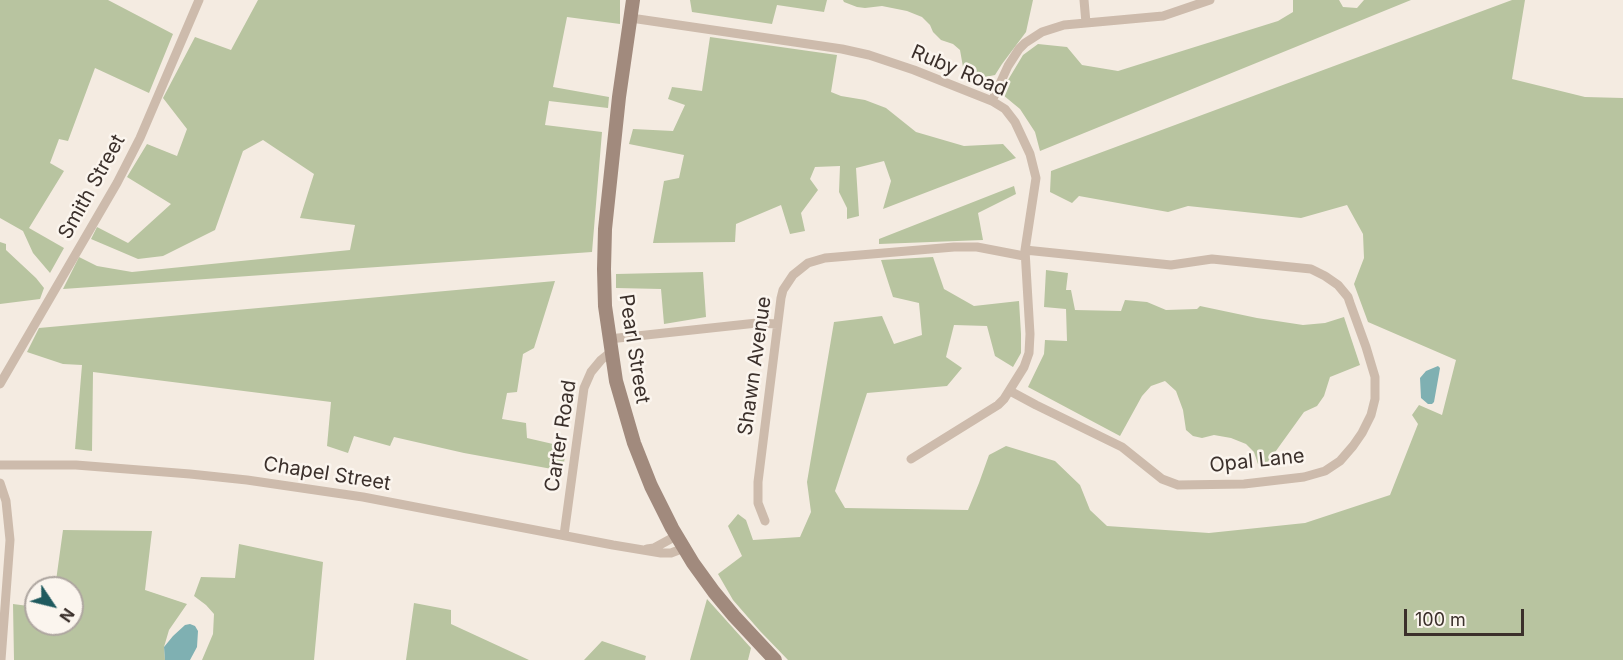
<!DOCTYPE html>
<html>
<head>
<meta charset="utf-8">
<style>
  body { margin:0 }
  #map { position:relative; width:1623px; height:660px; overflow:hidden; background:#f4ebe1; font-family:Inter,sans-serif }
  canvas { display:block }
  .north { position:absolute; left:24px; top:576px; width:60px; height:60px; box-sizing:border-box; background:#fbf5ee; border:2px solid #aea6a0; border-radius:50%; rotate:125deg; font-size:16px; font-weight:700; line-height:24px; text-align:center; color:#3b302b }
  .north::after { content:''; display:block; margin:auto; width:21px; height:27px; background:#1f5a5e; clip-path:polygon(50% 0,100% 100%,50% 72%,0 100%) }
  .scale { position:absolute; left:1404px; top:609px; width:120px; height:27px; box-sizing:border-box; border:3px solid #3b302b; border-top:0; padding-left:8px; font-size:18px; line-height:21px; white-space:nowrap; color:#3b302b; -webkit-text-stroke:4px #fbf5ee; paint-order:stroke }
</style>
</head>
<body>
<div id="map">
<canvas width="1623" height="660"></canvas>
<div class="north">N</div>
<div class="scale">100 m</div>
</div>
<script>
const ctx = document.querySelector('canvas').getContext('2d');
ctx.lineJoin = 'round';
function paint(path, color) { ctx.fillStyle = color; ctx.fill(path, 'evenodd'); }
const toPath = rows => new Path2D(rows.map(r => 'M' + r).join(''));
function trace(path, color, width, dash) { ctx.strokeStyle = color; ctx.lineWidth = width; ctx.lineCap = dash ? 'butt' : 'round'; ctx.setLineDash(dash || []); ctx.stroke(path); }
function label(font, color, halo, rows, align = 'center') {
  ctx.font = font + ' Inter,sans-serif'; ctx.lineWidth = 5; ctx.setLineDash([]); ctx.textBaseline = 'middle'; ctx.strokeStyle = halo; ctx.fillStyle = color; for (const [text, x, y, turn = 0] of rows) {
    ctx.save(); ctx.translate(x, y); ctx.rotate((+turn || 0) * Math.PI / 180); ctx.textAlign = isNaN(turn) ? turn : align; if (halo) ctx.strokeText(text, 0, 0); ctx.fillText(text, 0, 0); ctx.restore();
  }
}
paint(toPath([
  [0,0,108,0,173,34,149,93,95,68,68,141,59,139,50,163,64,171,29,228,64,248,50,273,33,253,23,231,0,218],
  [258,0,620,0,620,24,567,17,553,87,609,97,608,108,549,101,545,125,602,132,592,252,63,289,79,257,97,266,132,272,350,250,355,225,300,218,314,174,263,140,243,151,215,230,163,256,138,259,91,239,97,227,128,243,171,204,127,177,147,144,177,156,187,129,163,98,195,37,231,50],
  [690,0,827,0,824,12,777,5,772,24,692,12],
  [843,0,1033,0,1026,32,1002,64,995,75,985,77,969,72,963,67,960,50,953,44,941,40,933,32,930,25,922,17,907,11,882,6,865,8,857,7,844,2],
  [1293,0,1339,0,1343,7,1357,8,1364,0,1411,0,1040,151,1035,132,1020,109,1003,95,1008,80,1023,55,1038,44,1067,47,1082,65,1118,71,1278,21,1293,12],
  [1512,0,1525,0,1512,79,1585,97,1623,98,1623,660,788,660,760,631,733,600,718,574,742,556,728,526,738,514,746,520,753,540,800,537,811,512,807,482,834,322,882,316,894,344,922,335,919,303,893,297,881,260,933,257,944,289,974,306,1019,301,1021,334,1021,353,1013,367,995,356,987,326,954,325,946,357,962,368,947,386,867,393,835,491,845,508,968,510,979,483,989,455,1006,446,1055,461,1080,485,1090,510,1107,526,1209,533,1305,523,1390,495,1418,424,1412,415,1419,405,1442,415,1456,360,1368,322,1354,284,1364,258,1363,234,1347,205,1301,218,1188,206,1168,212,1079,196,1072,203,1050,192,1051,171],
  [710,37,837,55,831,92,841,96,865,100,886,108,916,132,964,146,1003,144,1016,158,883,209,891,181,884,161,856,168,859,216,847,219,847,208,839,192,840,166,815,167,810,179,818,190,801,213,805,231,790,234,781,205,736,224,735,242,653,243,664,181,679,178,684,155,629,144,633,129,673,131,685,105,668,99,672,87,702,91],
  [1014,186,1016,194,978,213,983,240,879,244,879,239],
  [0,242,6,244,6,250,36,278,44,288,40,299,0,304],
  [1046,270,1068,273,1066,290,1071,290,1075,310,1121,311,1125,300,1147,302,1166,310,1197,309,1200,306,1257,318,1303,325,1325,323,1344,317,1360,365,1330,377,1324,396,1317,406,1304,412,1273,455,1274,461,1258,464,1254,452,1246,444,1231,438,1214,435,1202,438,1193,436,1186,430,1183,410,1176,391,1165,381,1151,386,1142,396,1120,436,1028,387,1044,354,1045,340,1067,341,1066,309,1044,307],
  [703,272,706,317,664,324,661,289,616,288,616,274],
  [555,281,534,348,523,354,517,392,507,393,502,419,526,423,527,438,566,447,563,471,464,453,394,437,390,446,354,436,348,453,327,446,331,402,93,372,92,451,75,449,82,365,63,364,27,352,39,328],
  [63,530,152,531,145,590,187,604,169,630,164,647,165,660,14,660,13,604,36,607,36,624,72,624,72,588,55,588],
  [239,544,323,562,314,660,202,660,213,634,214,614,206,605,194,596,201,577,235,578],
  [707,599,751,648,748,660,690,660],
  [414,603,451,610,451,624,529,660,406,660],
  [602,641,646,656,645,660,584,660]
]), '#b8c4a0');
paint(toPath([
  [1438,366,1440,368,1439,374,1434,402,1432,404,1428,404,1421,398,1420,378,1426,371],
  [190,624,195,626,198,631,197,647,190,660,165,660,164,647,173,636,185,625]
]), '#7fb0b2');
trace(toPath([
  [1084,0,1086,23],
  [631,18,842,49,869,55,914,70,992,101,1005,109,1015,122,1030,154,1036,178,1025,250,1030,334,1029,353,1024,367,1004,399,998,405,911,459],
  [992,101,1008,66,1019,49,1025,43,1042,32,1064,25,1163,16,1210,0],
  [609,339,757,323,777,324],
  [0,384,117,183,140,138,199,0],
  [1010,391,1036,405,1122,447,1162,479,1178,485,1244,484,1304,477,1325,471,1340,461,1353,446,1362,433,1371,415,1375,399,1375,377,1366,347,1350,303,1348,297,1338,285,1325,276,1311,269,1212,259,1171,265,1025,250],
  [0,465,76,465,190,474,247,480,363,497,613,545,661,553,671,553,684,548],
  [0,483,6,501,10,540,1,660],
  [765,521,758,503,758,482,781,298,783,290,793,275,808,263,825,258,954,247,977,247,1024,256],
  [564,535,584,388,591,372,601,360,611,352],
  [647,549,654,548,676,536]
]), '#cdbbac', 9);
trace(toPath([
  [633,0,619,97,605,229,604,269,605,306,616,381,634,443,651,486,672,528,693,563,714,592,734,616,775,660]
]), '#a18a7d', 14);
label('20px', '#3b302b', '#fbf5ee', [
  ["Ruby Road",959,71,23],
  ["Smith Street",92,187,-61],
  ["Pearl Street",634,349,81],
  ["Shawn Avenue",755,366,-82],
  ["Carter Road",561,436,-81],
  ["Opal Lane",1257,461,-6],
  ["Chapel Street",327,474,9]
]);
</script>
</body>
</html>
